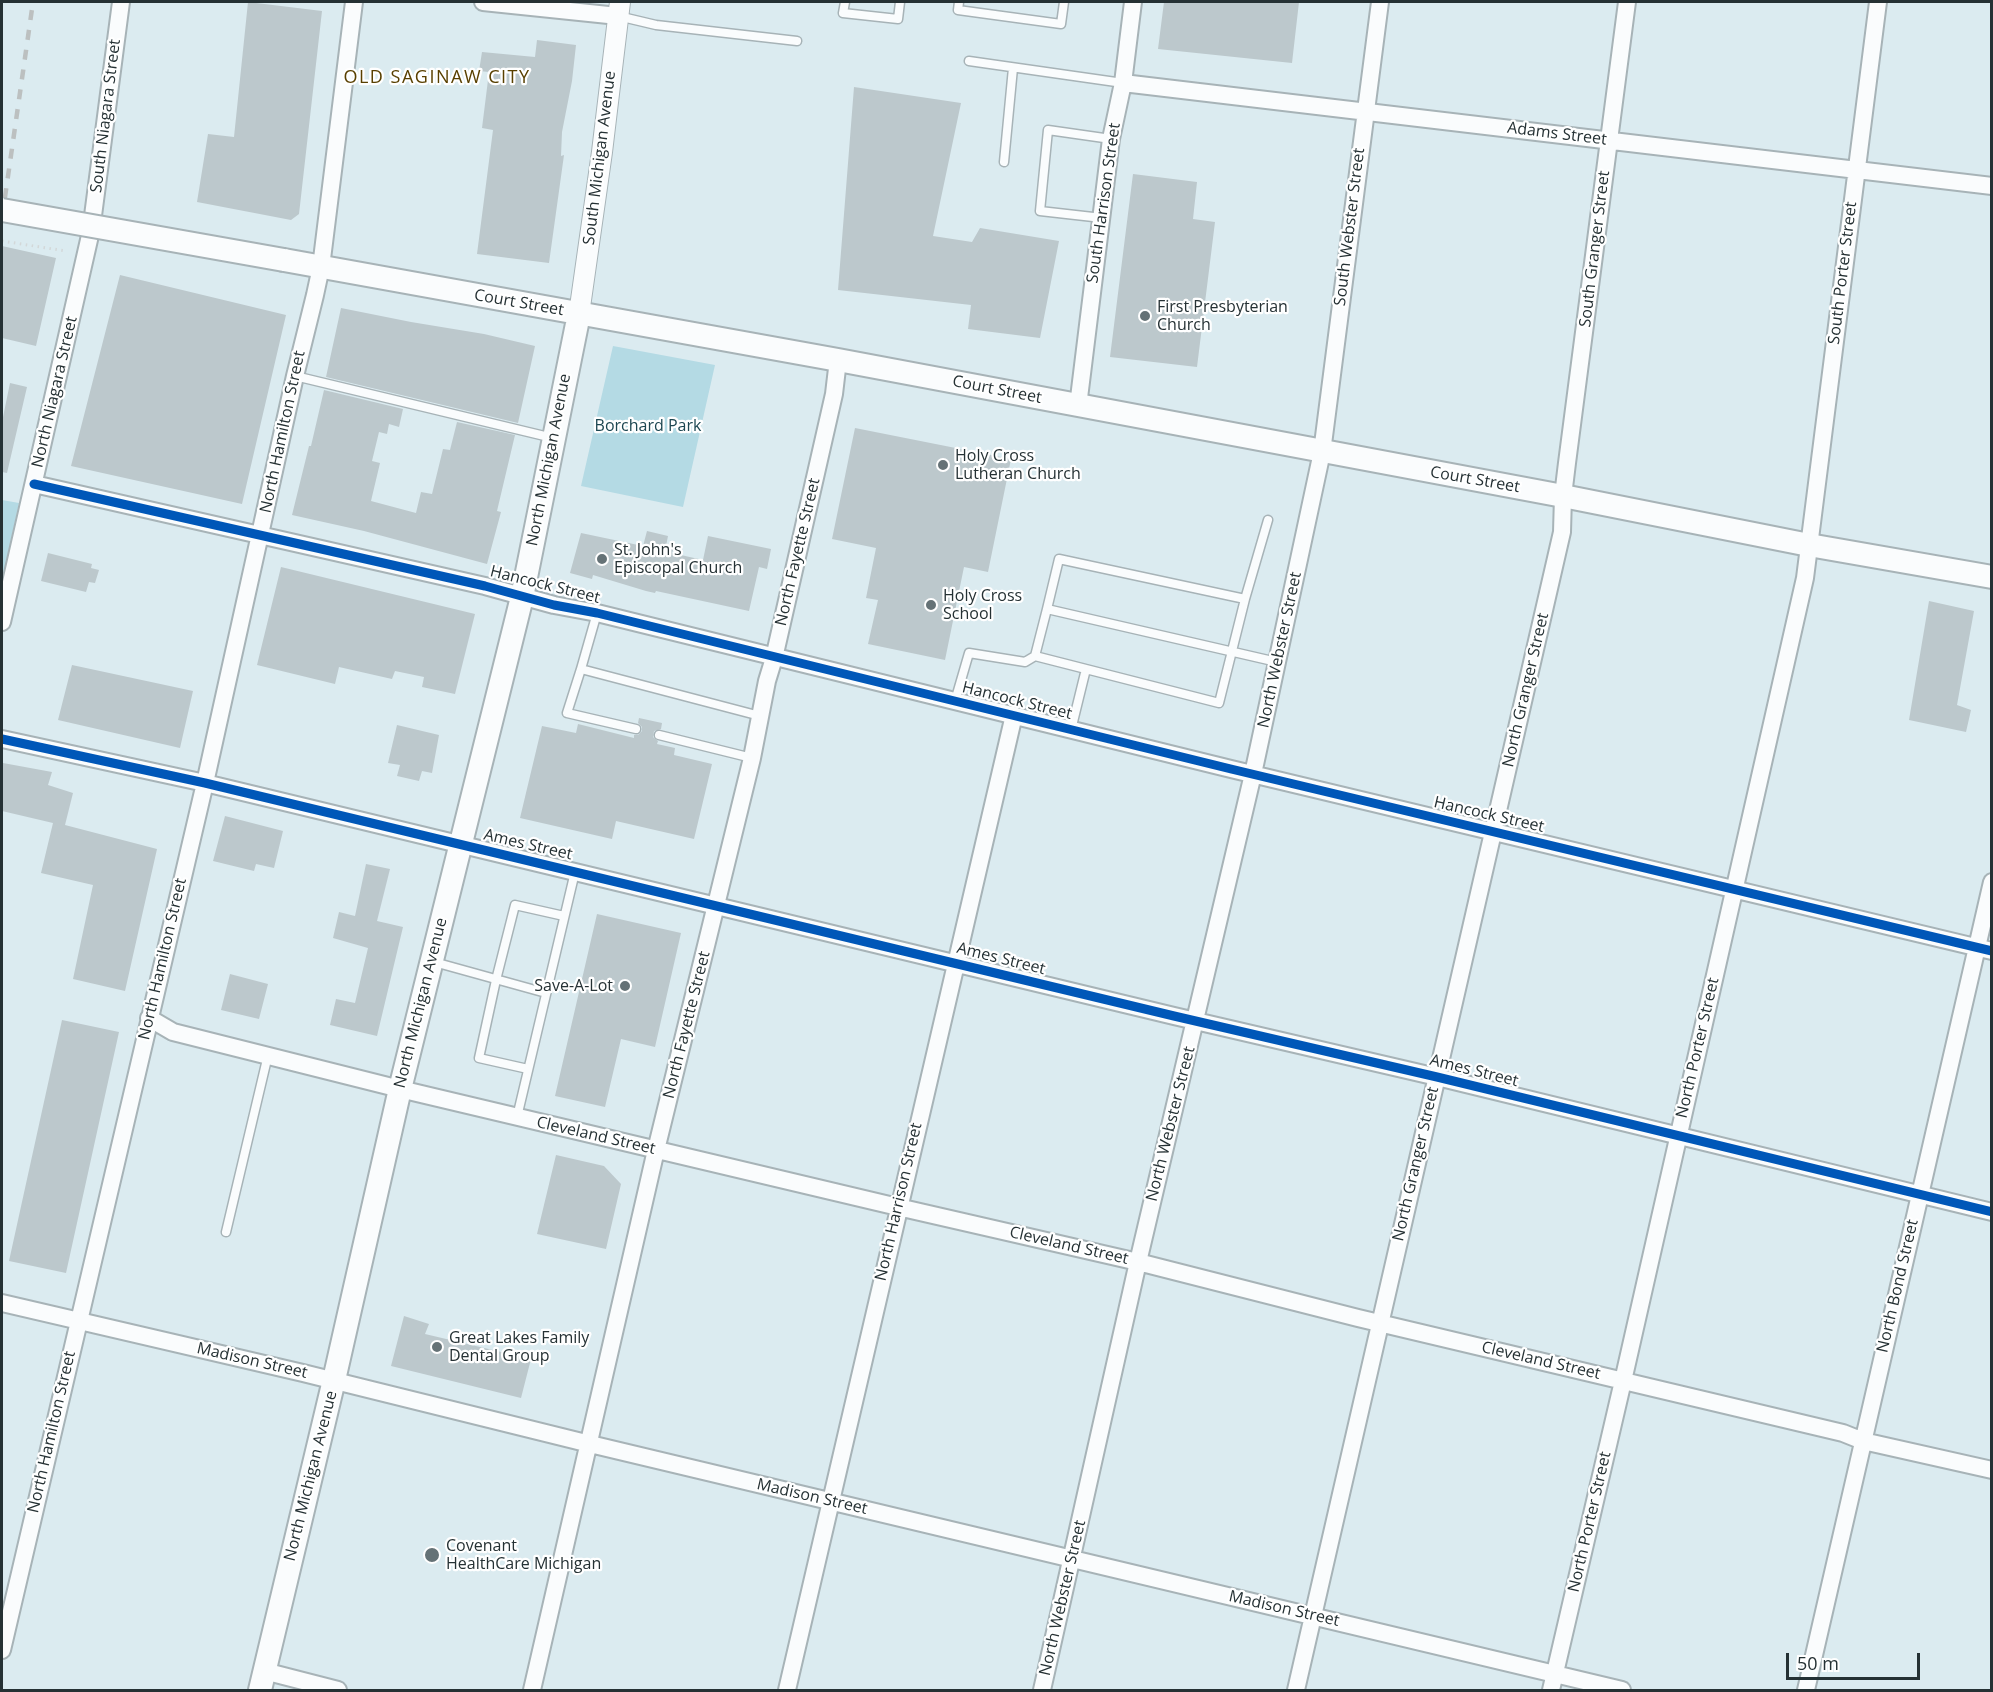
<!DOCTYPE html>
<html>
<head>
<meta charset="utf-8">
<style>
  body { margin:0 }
  #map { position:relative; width:1993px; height:1692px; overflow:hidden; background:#dbebf0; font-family:"Open Sans",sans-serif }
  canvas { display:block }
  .frame { position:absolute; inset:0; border:3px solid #253134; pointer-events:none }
  .scale { position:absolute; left:1786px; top:1653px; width:134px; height:27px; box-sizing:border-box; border:3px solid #253134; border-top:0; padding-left:8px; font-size:18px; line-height:21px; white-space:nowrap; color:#253134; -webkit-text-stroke:4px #fff; paint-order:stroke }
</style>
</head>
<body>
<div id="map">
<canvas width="1993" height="1692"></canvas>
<div class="frame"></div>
<div class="scale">50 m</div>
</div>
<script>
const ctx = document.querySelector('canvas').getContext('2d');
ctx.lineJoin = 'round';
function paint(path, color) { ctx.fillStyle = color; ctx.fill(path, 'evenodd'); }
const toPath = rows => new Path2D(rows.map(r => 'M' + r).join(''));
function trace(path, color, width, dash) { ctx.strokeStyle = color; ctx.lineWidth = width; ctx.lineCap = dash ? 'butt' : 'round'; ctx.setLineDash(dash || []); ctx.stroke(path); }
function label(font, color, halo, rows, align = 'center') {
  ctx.font = font + ' "Open Sans",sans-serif'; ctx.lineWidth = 4.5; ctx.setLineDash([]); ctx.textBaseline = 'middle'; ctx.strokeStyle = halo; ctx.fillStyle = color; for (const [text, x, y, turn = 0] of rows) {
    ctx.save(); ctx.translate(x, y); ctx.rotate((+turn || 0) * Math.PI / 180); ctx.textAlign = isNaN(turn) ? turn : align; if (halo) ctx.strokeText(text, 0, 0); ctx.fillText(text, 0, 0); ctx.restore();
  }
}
paint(toPath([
  [613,346,715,365,683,507,581,486],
  [2,500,19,503,2,581]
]), '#b4dae4');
paint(toPath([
  [248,2,322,11,299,214,291,220,197,202,208,134,234,137],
  [1164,2,1299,2,1292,63,1158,49],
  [537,40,576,45,572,81,562,132,561,156,564,155,549,263,477,254,493,130,482,128,489,72,479,71,482,52,535,57],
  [854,87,961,103,933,236,972,242,980,228,1059,241,1040,338,968,329,971,305,838,290],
  [1133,174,1197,182,1193,219,1215,222,1197,367,1110,357],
  [2,246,56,258,36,346,2,338],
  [120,275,286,315,242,504,71,466],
  [341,308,411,322,484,334,535,346,518,423,326,377],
  [10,383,27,387,7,473,2,472,2,422],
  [324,390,403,409,399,427,389,424,387,434,379,432,372,461,380,463,371,501,416,513,421,492,432,494,443,449,450,450,457,422,515,435,497,511,501,512,487,564,364,531,292,515,309,446,311,446],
  [855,428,1011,459,988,572,964,567,945,660,868,644,878,600,866,598,876,548,832,539],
  [647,531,668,536,666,546,674,547,672,553,703,560,708,536,771,549,767,569,759,567,749,611,656,591,655,593,646,591,593,575,592,579,570,573,581,533,643,546],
  [48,553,92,564,91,568,99,570,95,583,89,582,86,592,41,581],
  [281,567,475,614,455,694,422,687,424,677,395,671,392,679,339,667,335,684,257,665],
  [1929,601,1974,611,1957,705,1971,710,1966,732,1909,720],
  [72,665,193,691,180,748,58,720],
  [639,718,662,723,661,729,654,731,653,737,658,741,657,744,675,748,674,755,712,764,694,839,616,821,612,839,520,818,542,726,576,733,578,724,634,738,634,735,638,735,642,731,642,727,638,723],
  [397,725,439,735,432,773,422,771,419,781,397,776,400,765,388,763],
  [3,763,52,772,48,785,73,793,65,825,157,849,125,991,73,979,93,885,41,873,53,823,2,811],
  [225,816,283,831,274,868,256,864,254,871,213,861],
  [366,864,390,869,377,921,403,927,377,1036,330,1025,336,999,355,1003,368,948,333,938,339,912,355,916],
  [597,914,681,933,655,1047,621,1039,605,1107,555,1096],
  [230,974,268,984,259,1019,221,1010],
  [62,1020,119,1032,66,1273,9,1261],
  [556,1155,604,1166,621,1184,606,1249,537,1234],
  [404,1316,429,1324,425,1334,531,1359,521,1398,391,1366]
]), '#bcc8cc');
const service = toPath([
  [845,2,843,13,898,19,900,2],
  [959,2,958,10,1061,24,1064,2],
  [618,16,656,25,797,41],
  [969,61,1123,83],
  [1004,162,1013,68],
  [1102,218,1040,211,1048,130,1111,139],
  [295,376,553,438],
  [1268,520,1245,599,1059,559,1047,609,1277,662],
  [1047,609,1035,656,1219,703,1245,599],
  [597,613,581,669,760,716],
  [581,669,567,713,636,729],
  [955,701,969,653,1025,662,1035,656],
  [1071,730,1086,669],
  [659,735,752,758],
  [434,962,546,993],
  [528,1069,479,1058,496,980,515,905,564,916],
  [517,1117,575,872],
  [226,1232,268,1055]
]);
const minor = toPath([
  [483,2,618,16],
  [1123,83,1992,186],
  [1078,406,1111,139,1123,83,1133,2],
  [34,484,485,586,554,605,597,613,1231,769,1992,951],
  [2,622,91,231,121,2],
  [2,739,205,783,575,872,1174,1016,1437,1077,1992,1212],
  [149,1018,173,1032,400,1089,898,1207,1138,1262,1358,1318,1843,1433,1863,1441,1992,1470],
  [2,1303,303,1373,590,1444,1622,1690],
  [2,1650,205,783,295,376,315,295,321,267,354,2],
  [264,1671,338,1690],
  [532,1690,656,1150,752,758,767,681,774,658,834,394,838,360],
  [787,1690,1014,715],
  [1042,1690,1138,1262,1253,774,1322,452,1380,2],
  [1296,1690,1562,532,1563,496,1567,463,1627,2],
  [1551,1690,1623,1381,1805,578,1878,2],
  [1806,1690,1992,882]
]);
const tertiary = toPath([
  [579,314,602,152,620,2]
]);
const secondary = toPath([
  [284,260,838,360,1563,496,1809,545,1992,577],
  [260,1690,334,1380,400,1089,522,597,579,314]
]);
trace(service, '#a7b3b7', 11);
trace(minor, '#a7b3b7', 20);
trace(tertiary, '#a7b3b7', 22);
trace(secondary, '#a7b3b7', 26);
trace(toPath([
  [2,241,66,251]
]), '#d3d8d9', 3, [1.5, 4.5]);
trace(service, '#fafcfd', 8);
trace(minor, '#fafcfd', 16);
trace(tertiary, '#fafcfd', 20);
trace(secondary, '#fafcfd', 22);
trace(toPath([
  [2,218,33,2]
]), '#bcc0c0', 4.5, [10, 10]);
const secondaryBridge = toPath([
  [2,210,284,260]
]);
trace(secondaryBridge, '#a7b3b7', 26, []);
trace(secondaryBridge, '#fafcfd', 22);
trace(toPath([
  [34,484,485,586,554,605,597,613,1231,769,1992,951],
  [2,739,205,783,575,872,1174,1016,1437,1077,1992,1212]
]), '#0057b8', 9);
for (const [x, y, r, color] of [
  [1145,316,6,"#657276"],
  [943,465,6,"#657276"],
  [602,559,6,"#657276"],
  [931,605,6,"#657276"],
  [625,986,6,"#657276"],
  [437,1347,6,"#657276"],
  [432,1555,8,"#657276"]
]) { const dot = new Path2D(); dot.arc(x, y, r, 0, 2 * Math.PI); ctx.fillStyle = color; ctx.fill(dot); trace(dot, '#fff', 2); }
label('16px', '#253134', '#fff', [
  ["South Niagara Street",106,116,-83],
  ["Adams Street",1557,134,7],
  ["South Michigan Avenue",600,158,-83],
  ["South Harrison Street",1104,203,-82],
  ["South Webster Street",1350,227,-83],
  ["South Granger Street",1595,249,-83],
  ["South Porter Street",1843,273,-83],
  ["Court Street",519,303,10],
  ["Court Street",997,390,11],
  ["North Niagara Street",55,392,-77],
  ["North Hamilton Street",283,432,-78],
  ["North Michigan Avenue",549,460,-79],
  ["Court Street",1475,480,10],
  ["North Fayette Street",798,552,-77],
  ["Hancock Street",545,585,14],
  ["North Webster Street",1280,650,-78],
  ["North Granger Street",1526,690,-77],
  ["Hancock Street",1017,701,14],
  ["Hancock Street",1489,815,13],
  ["Ames Street",528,845,13],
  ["North Hamilton Street",163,959,-77],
  ["Ames Street",1001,959,14],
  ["North Michigan Avenue",421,1003,-76],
  ["North Fayette Street",687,1025,-76],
  ["North Porter Street",1698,1048,-77],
  ["Ames Street",1474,1071,14],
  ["North Webster Street",1171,1124,-76],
  ["Cleveland Street",596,1136,13],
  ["North Granger Street",1416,1164,-77],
  ["North Harrison Street",899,1202,-77],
  ["Cleveland Street",1069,1246,13],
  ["North Bond Street",1898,1286,-77],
  ["Madison Street",252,1361,13],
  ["Cleveland Street",1541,1361,13],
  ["North Hamilton Street",52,1432,-77],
  ["North Michigan Avenue",311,1476,-76],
  ["Madison Street",812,1497,13],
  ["North Porter Street",1590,1522,-77],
  ["North Webster Street",1063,1598,-77],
  ["Madison Street",1284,1609,13]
]);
label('16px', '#253134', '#fff', [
  ["First Presbyterian",1157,307],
  ["Church",1157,325],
  ["Holy Cross",955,456],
  ["Lutheran Church",955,474],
  ["St. John's",614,550],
  ["Episcopal Church",614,568],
  ["Holy Cross",943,596],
  ["School",943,614],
  ["Save-A-Lot",613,986,"right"],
  ["Great Lakes Family",449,1338],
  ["Dental Group",449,1356],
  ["Covenant",446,1546],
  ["HealthCare Michigan",446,1564]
], 'left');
label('16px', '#1c4651', '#fff', [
  ["Borchard Park",648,426]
]);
ctx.letterSpacing = '1.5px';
label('18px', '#594000', '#fff', [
  ["OLD SAGINAW CITY",437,78]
]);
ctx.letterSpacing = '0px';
</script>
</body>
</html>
